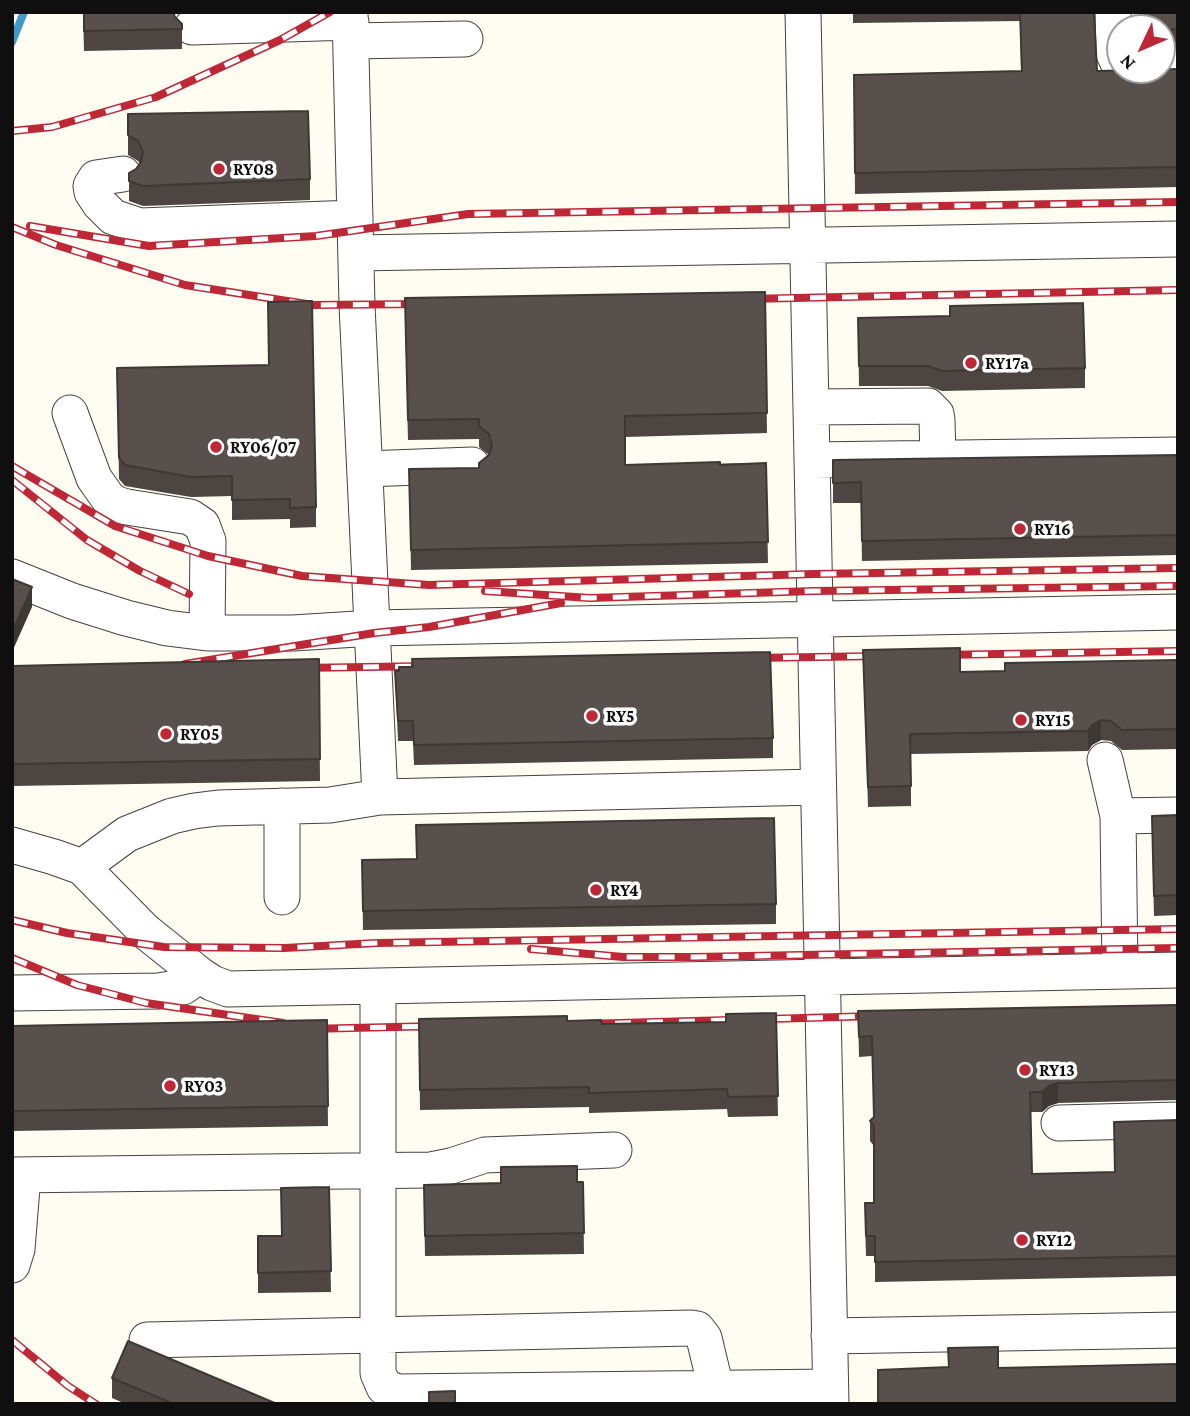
<!DOCTYPE html>
<html>
<head>
<meta charset="utf-8">
<style>
  body { margin:0 }
  #map { position:relative; width:1190px; height:1416px; overflow:hidden; background:#fffcf2; font-family:"Crimson Pro",serif }
  canvas { display:block }
  .frame { position:absolute; inset:0; border:14px solid #0f0f0f; pointer-events:none }
  .north { position:absolute; left:1106px; top:14px; width:70px; height:70px; box-sizing:border-box; background:#fff; border:2px solid #9f9f9f; border-radius:50%; rotate:226deg; font-size:19px; font-weight:700; line-height:28px; text-align:center; color:#0f0f0f }
  .north::after { content:''; display:block; margin:auto; width:24px; height:32px; background:#be2836; clip-path:polygon(50% 0,100% 100%,50% 72%,0 100%) }
</style>
</head>
<body>
<div id="map">
<canvas width="1190" height="1416"></canvas>
<div class="frame"></div>
<div class="north">N</div>
</div>
<script>
const ctx = document.querySelector('canvas').getContext('2d');
ctx.lineJoin = 'round';
const toPath = rows => new Path2D(rows.map(r => 'M' + r).join(''));
function trace(path, color, width, dash) { ctx.strokeStyle = color; ctx.lineWidth = width; ctx.lineCap = dash ? 'butt' : 'round'; ctx.setLineDash(dash || []); ctx.stroke(path); }
function paint(path, color) { ctx.fillStyle = color; ctx.fill(path, 'evenodd'); }
function label(font, color, halo, rows, align = 'center') {
  ctx.font = font + ' "Crimson Pro",serif'; ctx.lineWidth = 7; ctx.setLineDash([]); ctx.textBaseline = 'middle'; ctx.strokeStyle = halo; ctx.fillStyle = color; for (const [text, x, y, turn = 0] of rows) {
    ctx.save(); ctx.translate(x, y); ctx.rotate((+turn || 0) * Math.PI / 180); ctx.textAlign = isNaN(turn) ? turn : align; if (halo) ctx.strokeText(text, 0, 0); ctx.fillText(text, 0, 0); ctx.restore();
  }
}
trace(toPath([
  [12,42,24,12]
]), '#3f9acb', 8);
const minor = toPath([
  [803,12,831,1404],
  [1113,12,1114,54,1120,67],
  [192,27,351,22],
  [351,41,465,39],
  [1162,69,1178,69],
  [123,174,96,178,91,186,92,192,100,204,113,217,140,226,355,218],
  [356,253,1178,239],
  [811,407,928,406,936,414,937,420,938,458],
  [70,413,94,478,108,498,116,504,127,507,190,517,202,525,208,541,207,633],
  [812,460,1178,455],
  [365,469,472,465],
  [12,577,72,601,126,618,167,628,207,633,293,633,373,628,1178,612],
  [1105,760,1118,816],
  [380,797,818,787],
  [12,845,54,857,82,867,145,931,200,975,212,983,228,989,1178,970],
  [82,867,127,834,172,816,194,811,218,808,330,805,380,797,357,305,350,12],
  [282,897,282,806],
  [1120,971,1118,816,1178,815],
  [378,986,378,1373,384,1387,398,1392,830,1387],
  [12,993,158,991,183,987,200,975],
  [1059,1123,1178,1120],
  [12,1175,431,1170,451,1166,485,1155,614,1150],
  [12,1265,17,1249,23,1175],
  [829,1336,1178,1330],
  [147,1340,691,1328,697,1329,704,1338,716,1388]
]);
trace(minor, '#424242', 37);
trace(minor, '#fff', 35);
const rail = toPath([
  [12,131,52,127,156,97,280,40,330,12],
  [30,226,149,246,316,236,468,214,1178,202],
  [12,227,56,245,185,285,313,305,424,304],
  [746,299,1178,290],
  [12,466,115,526,208,556,302,576,429,585,814,574,1178,568],
  [12,480,87,540,140,571,189,594],
  [485,591,590,598,815,591,1178,586],
  [940,655,1178,651],
  [751,658,884,656],
  [185,664,374,633,429,627,561,603],
  [299,668,432,666],
  [12,920,67,933,164,947,284,948,377,943,1178,929],
  [531,949,623,957,695,957,1178,948],
  [12,958,77,985,146,1003,283,1023],
  [583,1024,877,1016],
  [306,1029,439,1026],
  [12,1340,68,1386,96,1404]
]);
trace(rail, '#be2836', 8);
trace(rail, '#fff', 5, [16]);
paint(toPath([
  [83,12,175,17,182,24,182,49,84,51],
  [853,12,1094,12,1097,71,1178,69,1178,187,855,194,854,75,1021,71,1020,21,853,23],
  [1178,12,1178,49,1162,50,1162,28],
  [128,114,310,179,310,200,143,206,129,201,129,173,136,169,140,164,138,161,128,155],
  [765,292,767,433,625,437,625,465,766,463,768,563,411,570,409,469,479,468,489,455,479,447,479,439,408,440,405,319],
  [858,318,1085,368,1085,388,942,391,928,386,859,386],
  [117,368,316,507,316,527,290,528,290,519,232,520,232,496,191,497,125,486,119,479],
  [1178,455,1178,555,862,561,861,503,833,503,833,460],
  [863,650,960,672,1005,671,1178,660,1178,749,1122,750,1111,741,1101,740,1092,745,1088,751,911,754,911,806,868,807],
  [319,659,320,781,12,786,12,666],
  [395,671,773,738,773,758,414,765,413,741,398,741],
  [1178,815,1178,915,1154,916,1152,836],
  [416,825,776,904,776,924,363,930,362,860,416,859],
  [1178,1005,1178,1100,1058,1103,1049,1106,1042,1112,1030,1112,1032,1174,1115,1172,1114,1122,1178,1120,1178,1276,875,1282,875,1256,866,1256,865,1223,865,1203,874,1203,874,1146,870,1141,870,1121,874,1117,872,1056,859,1057,858,1011],
  [776,1013,778,1116,728,1117,727,1109,589,1113,589,1107,420,1110,419,1019,567,1021,602,1024,726,1022],
  [327,1020,328,1126,12,1131,12,1026],
  [577,1182,583,1182,584,1254,425,1256,424,1205],
  [329,1187,331,1292,258,1293,258,1236,281,1236],
  [112,1378,277,1404,126,1404,112,1398]
]), '#4c4541');
paint(toPath([
  [32,587,32,607,12,652,12,632],
  [1101,720,1101,740,1092,745,1088,751,1088,731,1092,725],
  [1058,1083,1058,1103,1049,1106,1042,1112,1042,1092,1049,1086]
]), '#3e3835');
const building = toPath([
  [84,12,173,12,175,17,182,24,182,29,84,31,84,12],
  [1020,12,1094,12,1097,71,1178,69,1178,167,855,173,854,75,1022,71,1020,12],
  [1140,12,1178,12,1178,29,1162,30,1162,28,1140,28,1140,12],
  [308,111,310,179,143,186,129,181,129,173,136,169,141,162,143,152,138,141,128,135,128,114,308,111],
  [765,292,767,413,625,416,625,465,720,462,720,465,766,463,768,542,411,550,409,469,479,468,479,463,489,455,492,445,489,434,479,426,479,419,408,420,405,298,765,292],
  [312,301,316,507,290,508,290,499,232,500,232,476,191,477,125,465,119,458,117,368,269,365,268,302,312,301],
  [1083,303,1085,368,942,371,928,366,859,366,858,318,950,316,950,306,1083,303],
  [1178,455,1178,535,862,541,861,482,833,483,833,460,1178,455],
  [12,579,32,587,12,632,12,579],
  [960,648,960,672,1005,671,1005,663,1178,660,1178,729,1122,730,1111,721,1101,720,1092,725,1088,731,910,734,911,786,868,787,863,650,960,648],
  [770,652,773,738,414,745,413,721,398,721,395,671,399,671,399,667,413,667,412,659,770,652],
  [319,659,320,759,12,764,12,666,319,659],
  [1178,815,1178,895,1154,896,1152,816,1178,815],
  [774,818,776,904,363,911,362,860,417,859,416,825,774,818],
  [1178,1005,1178,1080,1058,1083,1049,1086,1042,1092,1030,1092,1032,1174,1115,1172,1114,1122,1178,1120,1178,1256,875,1262,875,1236,866,1236,865,1203,874,1203,874,1126,870,1121,874,1117,872,1036,859,1037,858,1011,1178,1005],
  [776,1013,778,1096,728,1097,727,1089,589,1093,589,1087,420,1090,419,1019,567,1016,567,1021,601,1020,602,1024,726,1022,726,1014,776,1013],
  [327,1020,328,1106,12,1111,12,1026,327,1020],
  [577,1166,577,1182,583,1182,584,1233,425,1236,424,1185,501,1183,501,1167,577,1166],
  [329,1187,331,1271,258,1273,258,1236,282,1236,281,1188,329,1187],
  [128,1341,277,1404,174,1404,112,1378,128,1341],
  [998,1347,998,1368,1178,1364,1178,1404,878,1404,878,1370,949,1367,948,1348,998,1347],
  [455,1391,455,1404,429,1404,429,1392,455,1391]
]);
paint(building, '#58504c');
trace(building, '#3e3835', 2);
for (const [x, y, r, color] of [
  [219,169,7,"#be2836"],
  [971,363,7,"#be2836"],
  [216,447,7,"#be2836"],
  [1020,529,7,"#be2836"],
  [592,716,7,"#be2836"],
  [1021,720,7,"#be2836"],
  [166,734,7,"#be2836"],
  [596,890,7,"#be2836"],
  [1025,1070,7,"#be2836"],
  [170,1086,7,"#be2836"],
  [1022,1240,7,"#be2836"]
]) { const dot = new Path2D(); dot.arc(x, y, r, 0, 2 * Math.PI); ctx.fillStyle = color; ctx.fill(dot); trace(dot, '#fff', 2.5); }
label('bold 18px', '#0f0f0f', '#fff', [
  ["RY08",233,169],
  ["RY17a",985,363],
  ["RY06/07",230,447],
  ["RY16",1034,529],
  ["RY5",606,716],
  ["RY15",1035,720],
  ["RY05",180,734],
  ["RY4",610,890],
  ["RY13",1039,1070],
  ["RY03",184,1086],
  ["RY12",1036,1240]
], 'left');
</script>
</body>
</html>
